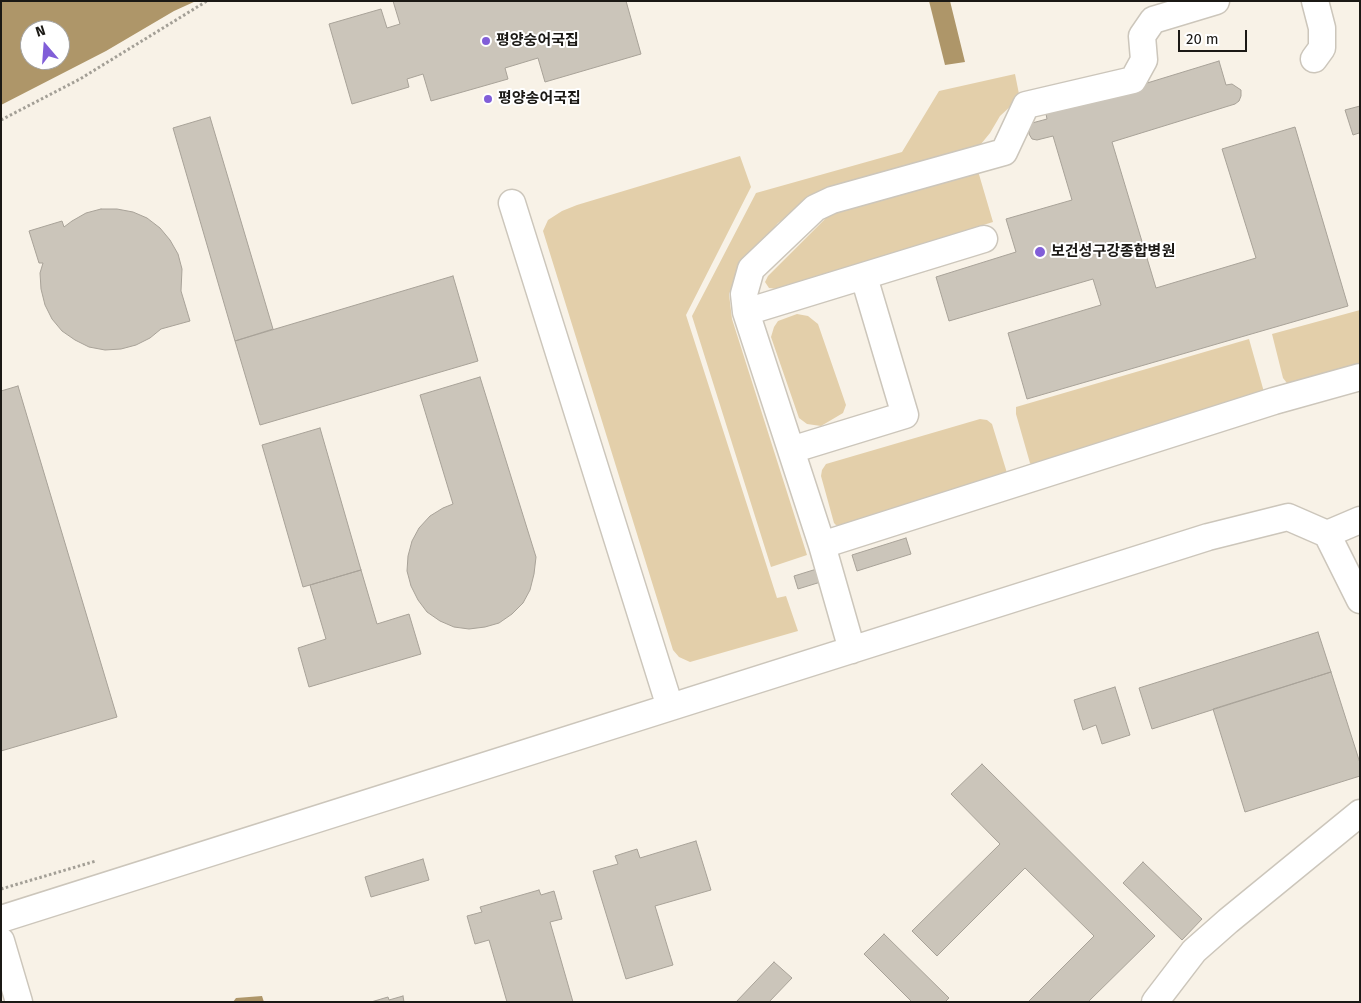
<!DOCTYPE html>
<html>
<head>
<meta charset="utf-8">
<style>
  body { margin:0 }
  #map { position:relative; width:1361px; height:1003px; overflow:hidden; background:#f8f2e7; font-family:"Fira Sans",sans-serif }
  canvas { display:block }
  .frame { position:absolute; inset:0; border:2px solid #1b1915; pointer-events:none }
  .north { position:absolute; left:20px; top:20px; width:50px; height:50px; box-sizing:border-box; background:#fff; border:1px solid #a4a3a1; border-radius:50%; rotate:342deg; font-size:14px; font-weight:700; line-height:20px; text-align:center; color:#1b1915 }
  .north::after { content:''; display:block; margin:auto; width:18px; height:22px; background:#815ed8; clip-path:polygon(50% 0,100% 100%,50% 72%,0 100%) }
  .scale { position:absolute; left:1178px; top:30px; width:69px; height:22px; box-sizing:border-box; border:2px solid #1b1915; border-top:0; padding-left:6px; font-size:15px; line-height:18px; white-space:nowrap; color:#1b1915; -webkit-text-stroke:4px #fff; paint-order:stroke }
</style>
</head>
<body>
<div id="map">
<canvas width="1361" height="1003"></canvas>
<div class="frame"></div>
<div class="north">N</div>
<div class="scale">20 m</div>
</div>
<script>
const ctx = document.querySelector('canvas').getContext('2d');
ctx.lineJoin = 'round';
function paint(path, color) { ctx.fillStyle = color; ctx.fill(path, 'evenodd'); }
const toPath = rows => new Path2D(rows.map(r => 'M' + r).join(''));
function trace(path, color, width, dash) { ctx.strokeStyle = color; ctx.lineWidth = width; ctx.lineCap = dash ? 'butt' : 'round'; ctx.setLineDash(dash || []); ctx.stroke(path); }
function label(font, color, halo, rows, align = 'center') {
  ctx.font = font + ' "Fira Sans","Noto Sans KR",sans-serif'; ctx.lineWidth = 4; ctx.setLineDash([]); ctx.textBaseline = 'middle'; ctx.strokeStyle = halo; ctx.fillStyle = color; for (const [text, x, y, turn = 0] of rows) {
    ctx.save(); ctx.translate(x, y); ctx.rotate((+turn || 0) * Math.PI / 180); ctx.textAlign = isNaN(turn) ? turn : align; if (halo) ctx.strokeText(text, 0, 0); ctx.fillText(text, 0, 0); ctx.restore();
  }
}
paint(toPath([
  [1015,74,1019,94,1013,104,1000,116,990,133,972,155,810,201,778,223,739,272,729,294,732,319,807,555,771,567,692,316,756,193,902,152,939,91],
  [740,156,751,187,686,315,777,598,786,596,798,631,690,662,679,657,673,650,543,231,548,220,562,211,577,205],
  [978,171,993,222,777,289,769,288,765,282,768,276,828,216,838,211],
  [1360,310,1360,371,1290,387,1283,378,1272,334],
  [797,314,808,316,818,324,846,405,843,413,821,426,807,424,799,418,771,337,774,327,778,321],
  [1249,339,1264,392,1035,468,1030,463,1016,414,1016,407],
  [980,419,987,420,992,424,1007,473,840,529,834,523,821,476,822,470,826,464]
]), '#e3cfaa');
paint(toPath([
  [1,1,196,1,174,11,106,51,1,105],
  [30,30,60,30,60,60,30,60],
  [929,1,950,1,965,62,945,65],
  [262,996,264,1002,233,1002,236,998]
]), '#ae9669');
const building = toPath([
  [393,1,626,1,641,54,545,82,538,58,505,68,508,79,431,101,423,74,407,79,409,87,352,104,329,24,381,9,387,28,400,24,393,1],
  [1219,61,1226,85,1232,84,1241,90,1241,96,1239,101,1235,104,1112,142,1156,288,1256,258,1222,149,1295,127,1348,306,1027,399,1008,333,1101,305,1093,279,949,321,936,277,1016,252,1006,219,1072,200,1053,136,1037,140,1032,139,1029,134,1029,128,1032,123,1047,119,1046,114,1219,61],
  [1360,106,1360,135,1359,133,1353,135,1345,110,1360,106],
  [210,117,273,329,235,341,173,128,210,117],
  [101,209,117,209,133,212,147,218,160,228,170,240,178,254,182,269,181,291,190,321,161,329,150,338,136,345,121,349,105,350,89,347,75,340,62,331,52,319,45,305,41,289,40,273,43,263,39,263,29,231,62,221,64,227,72,221,86,213,101,209],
  [453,276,478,361,260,425,235,341,453,276],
  [480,377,536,557,534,574,530,590,523,603,512,614,499,623,485,627,469,629,454,627,440,621,427,612,418,600,411,586,407,571,408,556,412,541,419,528,430,516,443,508,453,504,420,395,480,377],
  [18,386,117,717,1,751,1,391,18,386],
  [320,428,361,570,303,587,262,445,320,428],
  [906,538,911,554,857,571,852,555,906,538],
  [820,568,824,581,798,589,794,576,820,568],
  [361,570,377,624,409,614,421,654,309,687,298,648,326,639,310,585,361,570],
  [1318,632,1331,672,1152,729,1139,688,1318,632],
  [1331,672,1360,763,1360,776,1245,812,1213,709,1331,672],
  [1115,687,1130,735,1102,744,1096,725,1083,730,1074,700,1115,687],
  [982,764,1155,936,1088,1002,1028,1002,1094,936,1025,868,937,956,912,931,1000,844,951,794,982,764],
  [696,841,711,890,655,906,673,965,626,979,593,871,618,864,615,856,637,849,640,858,696,841],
  [423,859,429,880,371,897,365,877,423,859],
  [1143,862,1202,919,1182,940,1123,883,1143,862],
  [539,890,541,895,554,891,562,919,550,922,573,1002,507,1002,489,940,475,944,467,916,482,912,480,907,539,890],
  [884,934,949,998,945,1002,912,1002,864,954,884,934],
  [774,962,792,978,769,1002,736,1002,774,962],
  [403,996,404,1002,371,1002,388,997,389,1000,403,996]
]);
paint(building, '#cbc5ba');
trace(building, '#a8a298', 1);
const minor = toPath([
  [1314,59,1322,48,1322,28,1315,1],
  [512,203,670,707],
  [746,312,744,294,751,269,815,208,832,200,1004,152,1026,105,1133,80,1144,60,1142,36,1153,20,1216,1],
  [791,450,905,415,864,277],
  [1327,534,1360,520],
  [822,545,746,312,984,239],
  [852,650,822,545,1274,401,1360,377],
  [1,919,1208,537,1288,517,1327,534,1360,600],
  [1,941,19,1002],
  [1155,1002,1194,951,1228,921,1360,813]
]);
trace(minor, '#ccc6bb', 29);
trace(toPath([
  [1,120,80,79,207,1],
  [1,889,96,861]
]), '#a39f96', 3, [2.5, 2.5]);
trace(minor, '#fff', 26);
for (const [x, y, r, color] of [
  [486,41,5,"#815ed8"],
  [488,99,5,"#815ed8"],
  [1040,252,6,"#815ed8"]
]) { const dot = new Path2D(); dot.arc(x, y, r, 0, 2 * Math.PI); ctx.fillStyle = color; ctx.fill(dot); trace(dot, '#fff', 2); }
label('bold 15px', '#1b1915', '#fff', [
  ["평양숭어국집",496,41],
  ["평양송어국집",498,99],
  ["보건성구강종합병원",1051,252]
], 'left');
</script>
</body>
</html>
